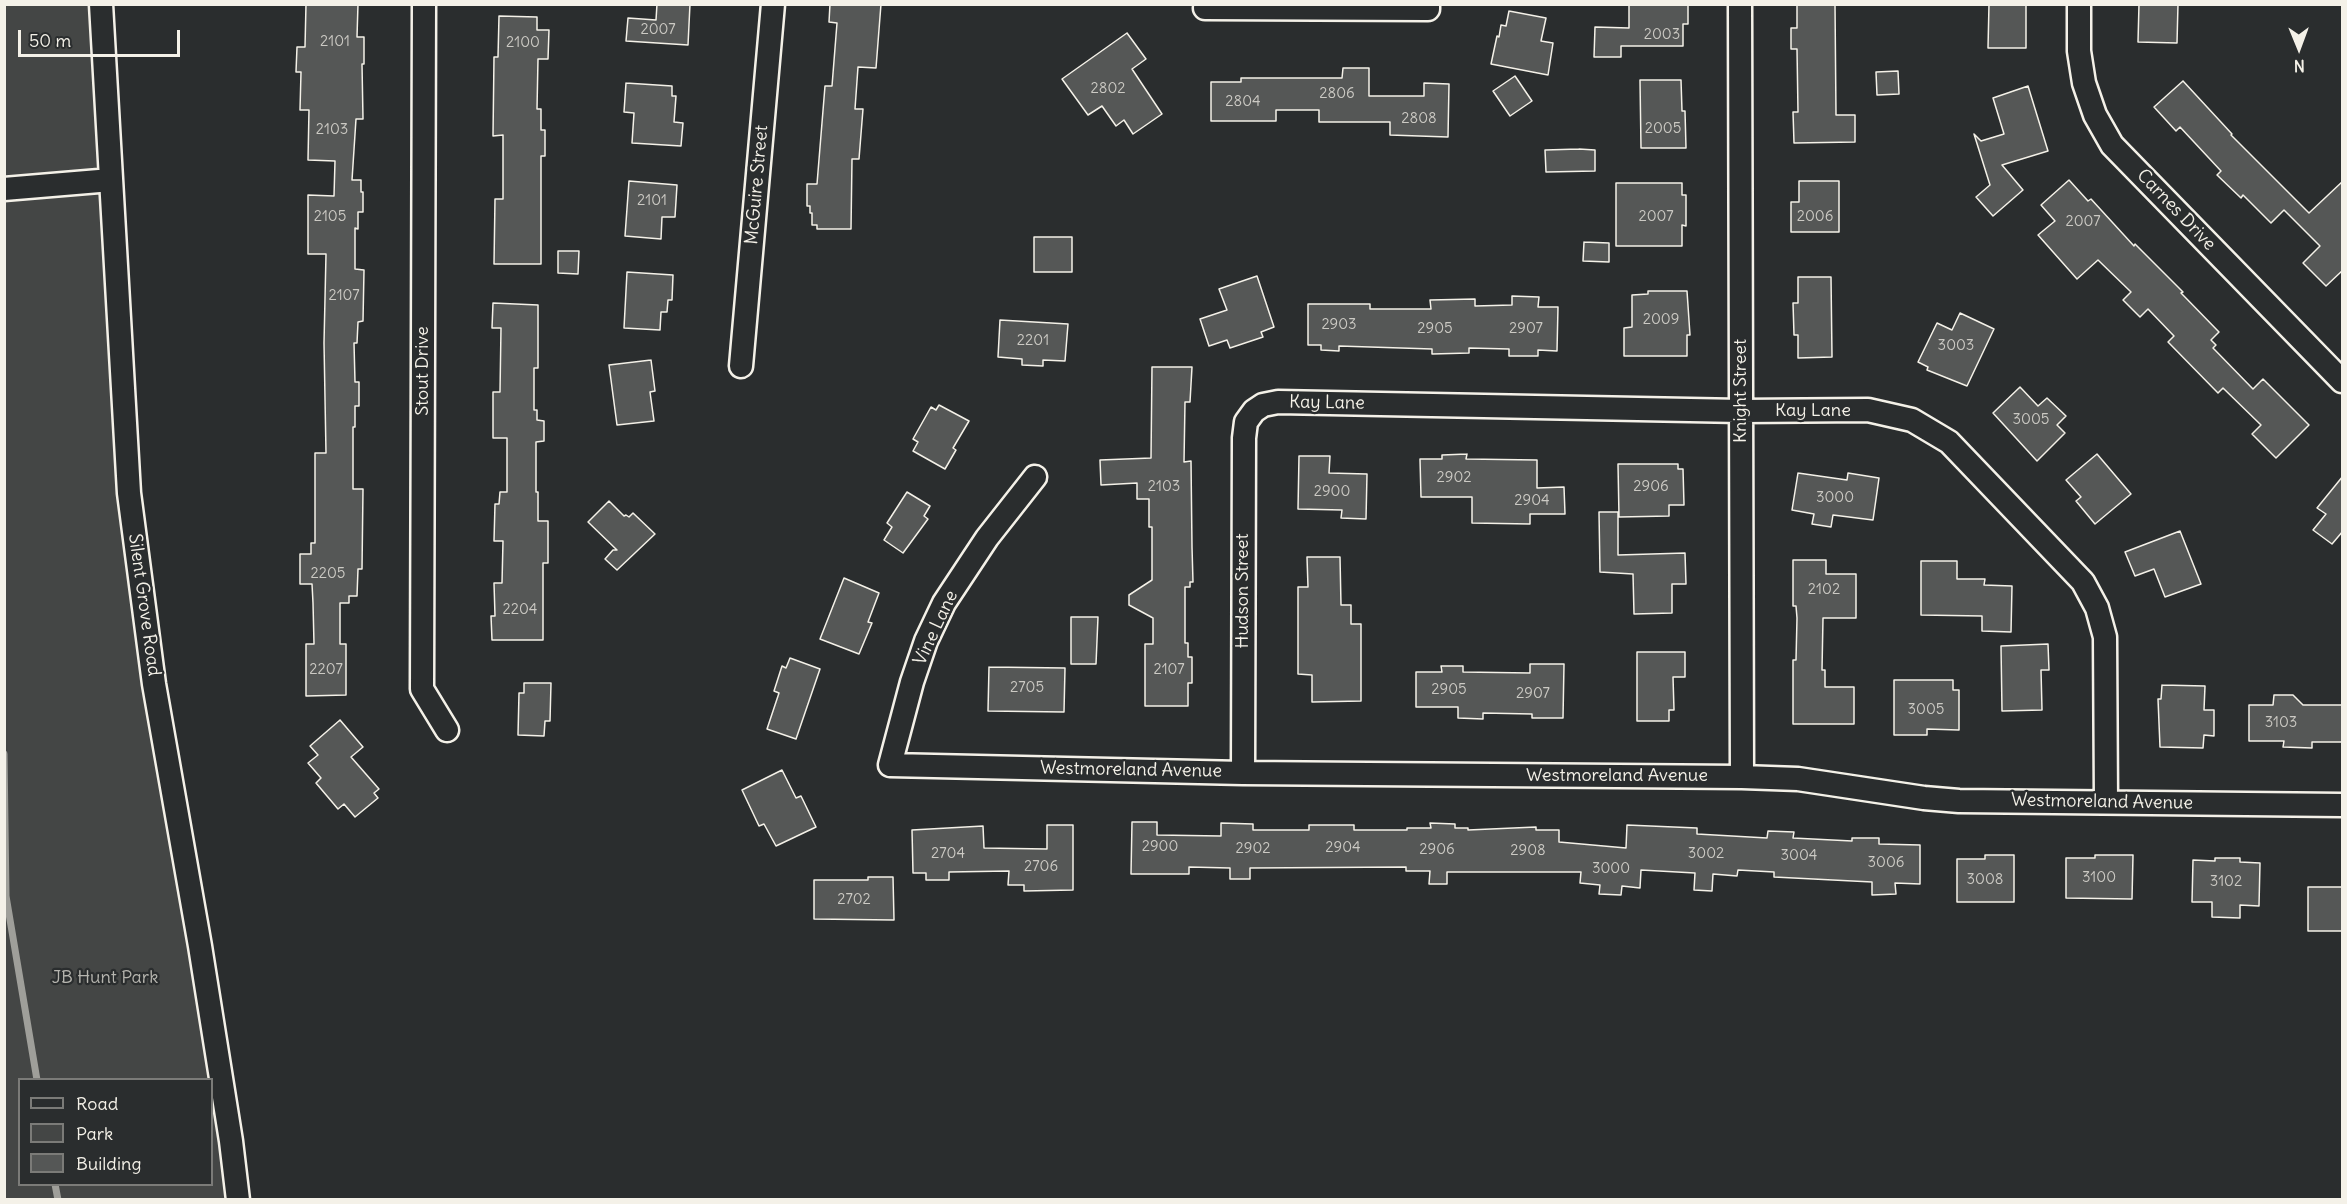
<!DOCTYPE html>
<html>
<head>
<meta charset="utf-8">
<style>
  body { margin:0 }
  #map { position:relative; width:2347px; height:1204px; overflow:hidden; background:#2a2d2e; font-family:Delius,sans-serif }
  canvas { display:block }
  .frame { position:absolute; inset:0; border:6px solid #f4f1e8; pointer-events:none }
  .legend { position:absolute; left:18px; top:1078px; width:195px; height:108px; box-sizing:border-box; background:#2a2d2e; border:2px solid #7b7b78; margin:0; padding:8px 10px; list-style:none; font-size:18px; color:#f4f1e8 }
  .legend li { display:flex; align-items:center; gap:12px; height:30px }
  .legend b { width:30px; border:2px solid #7b7b78 }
  .north { position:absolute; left:2269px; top:18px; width:60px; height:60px; -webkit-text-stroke:4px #2a2d2e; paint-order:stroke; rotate:179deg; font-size:16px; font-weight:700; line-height:24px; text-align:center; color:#f4f1e8 }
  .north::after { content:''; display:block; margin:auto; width:21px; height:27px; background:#f4f1e8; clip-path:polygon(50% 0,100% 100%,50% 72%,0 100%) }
  .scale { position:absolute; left:18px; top:30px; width:162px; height:27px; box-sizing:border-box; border:3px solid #f4f1e8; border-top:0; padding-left:8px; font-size:18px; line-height:21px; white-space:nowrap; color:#f4f1e8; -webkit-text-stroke:4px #2a2d2e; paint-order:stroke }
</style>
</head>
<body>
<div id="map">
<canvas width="2347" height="1204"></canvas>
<div class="frame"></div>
<ul class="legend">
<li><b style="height:8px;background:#2a2d2e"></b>Road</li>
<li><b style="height:16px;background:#444645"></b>Park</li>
<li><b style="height:16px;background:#555756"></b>Building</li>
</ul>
<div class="north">N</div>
<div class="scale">50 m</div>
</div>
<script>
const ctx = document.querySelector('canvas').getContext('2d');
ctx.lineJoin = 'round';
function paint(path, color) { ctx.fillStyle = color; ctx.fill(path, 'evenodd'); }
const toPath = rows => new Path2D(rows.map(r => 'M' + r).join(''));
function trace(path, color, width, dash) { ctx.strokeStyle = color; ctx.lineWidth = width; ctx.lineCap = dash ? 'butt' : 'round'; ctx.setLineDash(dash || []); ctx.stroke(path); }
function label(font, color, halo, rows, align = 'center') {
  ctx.font = font + ' Delius,sans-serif'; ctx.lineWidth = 4.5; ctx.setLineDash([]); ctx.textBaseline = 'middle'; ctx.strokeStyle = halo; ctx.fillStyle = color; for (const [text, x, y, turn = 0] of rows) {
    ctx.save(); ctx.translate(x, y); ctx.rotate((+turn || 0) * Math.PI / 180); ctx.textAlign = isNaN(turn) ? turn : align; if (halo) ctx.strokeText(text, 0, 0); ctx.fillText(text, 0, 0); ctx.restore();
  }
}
paint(toPath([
  [5,5,101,5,124,412,238,1199,5,1200],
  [20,1080,212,1080,212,1184,20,1184]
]), '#444645');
trace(toPath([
  [4,754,6,896,37,1080],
  [55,1184,58,1200]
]), '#9f9f9a', 7);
const building = toPath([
  [306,4,358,4,357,37,364,37,364,64,362,64,363,119,356,119,352,180,361,180,361,192,363,192,363,212,358,212,358,229,355,228,355,269,364,270,363,321,358,322,357,343,354,343,355,382,359,382,359,406,355,406,355,427,353,427,353,489,363,489,362,569,358,569,357,596,349,596,349,603,340,603,340,644,346,644,346,695,306,696,306,644,314,644,313,603,312,584,300,584,300,554,311,554,311,543,315,543,315,453,326,453,324,343,326,254,308,254,308,195,334,196,335,161,308,160,309,110,300,110,301,72,296,72,297,47,305,47,306,4],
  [657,4,690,4,688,45,626,41,628,18,656,20,657,4],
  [830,4,881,4,876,68,858,67,855,109,863,109,859,159,852,159,851,229,817,229,817,225,812,225,812,213,810,213,810,206,807,206,807,184,817,184,825,86,832,86,837,23,829,22,830,4],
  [1629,4,1688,4,1688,24,1683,24,1683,46,1621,46,1621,57,1594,57,1595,27,1629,28,1629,4],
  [1797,4,1835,4,1836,115,1855,115,1855,142,1794,143,1793,112,1798,112,1797,49,1791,49,1791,28,1797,28,1797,4],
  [1989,4,2026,4,2026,48,1988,48,1989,4],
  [2139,4,2178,4,2177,43,2138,42,2139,4],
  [1509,11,1546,18,1541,41,1553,43,1548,75,1491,64,1497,36,1499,37,1501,25,1506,26,1509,11],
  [499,16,537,17,537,30,549,30,548,59,538,59,537,109,541,109,541,130,545,130,545,156,541,156,541,264,494,264,495,199,503,199,503,135,493,136,494,57,498,57,499,16],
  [1127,33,1146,59,1132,69,1162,114,1133,134,1124,120,1116,126,1102,106,1088,115,1062,79,1127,33],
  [1343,68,1369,68,1369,96,1424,96,1424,83,1449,84,1448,137,1390,135,1390,122,1319,122,1319,110,1276,110,1276,121,1211,121,1211,82,1241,82,1241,78,1342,78,1343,68],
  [1898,71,1899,94,1877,95,1876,72,1898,71],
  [1515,76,1532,101,1510,116,1493,91,1515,76],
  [1640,80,1681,80,1682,111,1685,111,1686,148,1641,148,1640,80],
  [2183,81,2232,134,2231,135,2309,213,2343,181,2343,270,2326,286,2303,263,2320,246,2284,210,2271,223,2243,195,2241,198,2217,175,2221,171,2180,127,2176,131,2154,107,2183,81],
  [626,83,672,86,672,96,676,96,674,122,683,123,681,146,632,143,634,113,624,112,626,83],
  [2028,86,2048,151,2002,165,2023,190,1993,216,1976,197,1990,185,1974,134,1981,141,2004,134,1993,98,2028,86],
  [1579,149,1595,150,1595,171,1546,172,1545,150,1579,149],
  [2069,180,2088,201,2091,199,2134,246,2135,244,2183,292,2181,293,2219,332,2211,340,2216,345,2213,348,2253,389,2263,379,2309,425,2276,458,2252,434,2261,425,2223,388,2218,393,2168,342,2174,336,2148,309,2140,317,2123,300,2131,292,2098,260,2077,279,2038,235,2055,221,2041,205,2069,180],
  [629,181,677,185,675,217,662,217,661,239,625,236,629,181],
  [1799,181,1839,181,1839,232,1791,232,1791,202,1799,202,1799,181],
  [1616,183,1682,183,1682,195,1686,195,1686,226,1682,225,1682,246,1616,246,1616,183],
  [1034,237,1072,237,1072,272,1034,272,1034,237],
  [1584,242,1609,243,1609,262,1583,261,1584,242],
  [558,251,579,251,578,274,558,273,558,251],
  [627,272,673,275,672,300,668,300,667,312,661,312,660,330,624,328,627,272],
  [1257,276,1274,327,1261,332,1263,337,1230,348,1227,340,1209,346,1200,319,1227,310,1219,289,1257,276],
  [1798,277,1831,277,1832,357,1798,358,1798,335,1794,335,1793,303,1798,303,1798,277],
  [1648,291,1687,291,1690,335,1687,335,1687,356,1624,356,1624,328,1632,327,1632,295,1648,294,1648,291],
  [1512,296,1539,297,1538,307,1558,307,1557,351,1538,350,1538,356,1509,356,1509,349,1469,348,1469,353,1432,354,1432,349,1339,346,1339,351,1321,350,1321,345,1308,345,1308,304,1370,304,1370,309,1431,309,1430,300,1475,299,1475,306,1512,305,1512,296],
  [493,303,538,305,538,368,534,368,534,410,537,410,537,420,544,421,544,441,536,442,536,492,538,492,538,521,548,521,548,563,543,563,543,640,492,640,491,616,495,616,494,583,502,583,503,541,494,541,495,504,499,504,500,492,507,492,507,438,493,438,493,392,500,392,501,328,492,328,493,303],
  [1960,313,1994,329,1967,386,1927,370,1928,367,1918,362,1937,323,1952,330,1960,313],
  [1000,320,1068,324,1065,361,1043,360,1043,366,1022,365,1022,359,998,357,1000,320],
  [651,360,655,391,650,392,654,421,617,425,609,365,651,360],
  [1152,367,1192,367,1190,402,1185,402,1184,462,1191,461,1192,547,1193,582,1190,582,1190,587,1185,587,1185,643,1188,643,1188,657,1192,657,1192,683,1188,683,1188,706,1145,706,1145,644,1153,644,1153,618,1129,605,1129,595,1152,580,1152,527,1149,527,1149,499,1137,499,1137,483,1101,485,1100,460,1151,458,1152,367],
  [2020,387,2038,406,2047,398,2066,416,2057,425,2065,433,2037,461,1993,413,2020,387],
  [939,405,969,421,953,448,956,450,945,469,913,451,918,442,913,439,931,407,936,410,939,405],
  [1467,454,1466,459,1537,460,1537,488,1564,487,1565,514,1530,514,1530,524,1472,523,1472,497,1421,497,1420,459,1442,459,1442,455,1467,454],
  [2097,454,2131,494,2095,524,2076,501,2081,497,2066,480,2097,454],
  [1299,456,1330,456,1329,473,1367,474,1366,519,1341,518,1342,510,1298,509,1299,456],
  [1618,464,1678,464,1678,469,1683,469,1684,505,1669,505,1669,516,1619,517,1618,464],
  [1798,473,1847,480,1848,473,1879,478,1873,520,1833,515,1831,527,1812,524,1814,514,1792,510,1798,473],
  [2343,476,2343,531,2332,544,2313,530,2326,514,2317,508,2343,476],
  [907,492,930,506,924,516,928,519,903,553,884,540,892,527,887,523,907,492],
  [609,501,624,516,626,515,629,517,633,513,655,534,617,570,605,559,613,550,617,550,588,522,609,501],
  [1599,512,1618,512,1618,555,1685,553,1686,584,1672,584,1672,613,1634,614,1633,574,1600,572,1599,512],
  [2180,531,2201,584,2165,597,2154,569,2135,576,2125,552,2180,531],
  [1307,557,1340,557,1341,605,1351,605,1351,624,1361,624,1361,701,1312,702,1312,675,1298,674,1298,587,1308,587,1307,557],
  [1793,560,1826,560,1826,574,1856,574,1856,618,1823,618,1822,670,1825,670,1825,687,1854,687,1854,724,1793,724,1793,660,1796,660,1797,618,1796,606,1793,606,1793,560],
  [1921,561,1957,561,1957,579,1985,579,1984,585,2012,586,2011,632,1982,631,1982,616,1921,615,1921,561],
  [844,578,879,593,868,622,872,623,859,654,820,639,844,578],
  [1071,617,1098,617,1096,664,1071,664,1071,617],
  [2048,644,2049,670,2041,670,2042,710,2002,711,2001,646,2048,644],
  [1637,652,1685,652,1685,677,1673,677,1674,710,1669,710,1669,721,1637,721,1637,652],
  [790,658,820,669,796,739,767,729,779,693,774,691,782,666,786,668,790,658],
  [1530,664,1564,664,1563,718,1532,718,1532,714,1483,713,1483,719,1458,718,1458,707,1416,707,1416,672,1442,672,1441,666,1463,666,1463,672,1530,673,1530,664],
  [989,667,1065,668,1064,712,988,711,989,667],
  [1894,680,1953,680,1953,690,1959,690,1959,730,1927,729,1927,735,1894,735,1894,680],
  [524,683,551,683,550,721,545,721,544,736,518,735,519,693,524,693,524,683],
  [2162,685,2205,686,2204,710,2214,710,2214,736,2204,735,2203,748,2160,747,2158,699,2161,699,2162,685],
  [2274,695,2293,695,2303,705,2343,705,2343,742,2312,742,2312,748,2283,747,2284,741,2249,741,2249,705,2273,705,2274,695],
  [340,720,363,747,351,757,379,789,374,793,378,798,355,817,344,804,338,809,316,783,321,778,308,763,318,755,310,746,340,720],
  [782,770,796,798,801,796,816,827,776,846,764,824,759,826,742,790,782,770],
  [1132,822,1157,822,1157,835,1221,836,1221,823,1253,824,1253,830,1309,830,1309,825,1354,825,1354,830,1407,830,1407,828,1431,828,1430,823,1455,824,1455,828,1468,828,1468,830,1536,827,1536,830,1559,830,1559,842,1626,848,1627,825,1697,828,1697,834,1767,838,1768,831,1794,832,1793,838,1852,841,1852,838,1879,838,1879,844,1920,845,1920,884,1895,883,1896,894,1872,895,1872,882,1774,877,1774,872,1738,870,1737,876,1713,874,1712,891,1694,890,1695,873,1641,870,1640,888,1622,886,1621,895,1599,894,1600,885,1580,883,1581,872,1447,872,1447,884,1429,884,1430,871,1406,871,1406,867,1250,868,1250,879,1230,879,1230,868,1189,867,1189,874,1131,874,1132,822],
  [1047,825,1073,825,1073,890,1024,891,1024,885,1008,885,1009,871,949,872,949,880,926,880,926,873,913,873,912,830,983,826,984,848,1047,849,1047,825],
  [1985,855,2014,855,2014,902,1957,902,1957,859,1985,859,1985,855],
  [2095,855,2133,855,2132,899,2066,898,2066,858,2095,858,2095,855],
  [2215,858,2240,858,2240,862,2260,863,2259,906,2240,905,2240,918,2212,917,2212,902,2192,902,2193,860,2215,861,2215,858],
  [868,877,893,877,894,920,814,919,814,880,868,880,868,877],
  [2308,887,2343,887,2343,931,2308,931,2308,887]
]);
paint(building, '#555756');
trace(building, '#f4f1e8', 1.5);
const minor = toPath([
  [101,4,129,493,154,684,200,946,231,1141,238,1200],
  [424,4,422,689,447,730],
  [1740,4,1742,777],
  [2079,4,2079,51,2084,83,2095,115,2112,145,2342,381],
  [1205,8,1428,9,1428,4],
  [4,189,111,180],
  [741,366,773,4],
  [1035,477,987,538,944,603,926,641,912,682,890,765,1243,773,1742,777,1798,779,1924,798,1959,801,2342,805],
  [1243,773,1244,438,1246,422,1254,411,1263,405,1278,402,1741,411,1868,410,1912,420,1949,442,2083,582,2097,608,2105,637,2106,802]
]);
trace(minor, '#f4f1e8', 27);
trace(minor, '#2a2d2e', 22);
label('15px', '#cccac4', null, [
  ["2007",658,30],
  ["2003",1662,35],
  ["2101",335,42],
  ["2100",523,43],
  ["2802",1108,89],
  ["2806",1337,94],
  ["2804",1243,102],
  ["2808",1419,119],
  ["2005",1663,129],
  ["2103",332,130],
  ["2101",652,201],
  ["2105",330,217],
  ["2007",1656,217],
  ["2006",1815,217],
  ["2007",2083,222],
  ["2107",344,296],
  ["2009",1661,320],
  ["2903",1339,325],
  ["2905",1435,329],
  ["2907",1526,329],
  ["2201",1033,341],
  ["3003",1956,346],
  ["3005",2031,420],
  ["2902",1454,478],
  ["2103",1164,487],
  ["2906",1651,487],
  ["2900",1332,492],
  ["3000",1835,498],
  ["2904",1532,501],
  ["2205",328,574],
  ["2102",1824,590],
  ["2204",520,610],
  ["2207",326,670],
  ["2107",1169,670],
  ["2705",1027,688],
  ["2905",1449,690],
  ["2907",1533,694],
  ["3005",1926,710],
  ["3103",2281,723],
  ["2900",1160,847],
  ["2904",1343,848],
  ["2902",1253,849],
  ["2906",1437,850],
  ["2908",1528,851],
  ["2704",948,854],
  ["3002",1706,854],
  ["3004",1799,856],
  ["3006",1886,863],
  ["2706",1041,867],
  ["3000",1611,869],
  ["3100",2099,878],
  ["3008",1985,880],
  ["3102",2226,882],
  ["2702",854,900]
]);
label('18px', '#f4f1e8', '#2a2d2e', [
  ["McGuire Street",757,185,-85],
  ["Carnes Drive",2176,210,46],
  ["Stout Drive",423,371,-90],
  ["Knight Street",1741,391,-90],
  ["Kay Lane",1327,403,1],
  ["Kay Lane",1813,411],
  ["Hudson Street",1243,591,-90],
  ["Silent Grove Road",144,605,82],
  ["Vine Lane",936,628,-65],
  ["Westmoreland Avenue",1131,770,1],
  ["Westmoreland Avenue",1617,776],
  ["Westmoreland Avenue",2102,802,1]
]);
label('18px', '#b6b5af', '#2a2d2e', [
  ["JB Hunt Park",105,978]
]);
</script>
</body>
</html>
